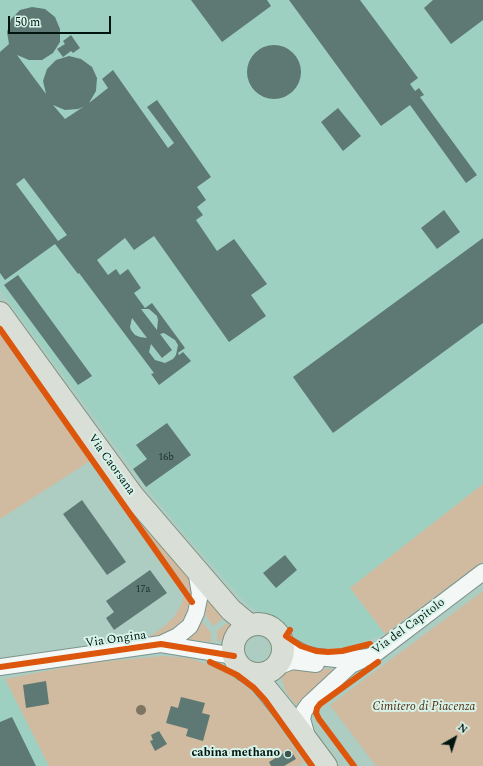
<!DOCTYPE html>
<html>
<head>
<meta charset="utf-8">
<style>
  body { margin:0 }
  #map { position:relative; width:483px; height:766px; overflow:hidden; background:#adccc2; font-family:Spectral,serif }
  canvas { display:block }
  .north { position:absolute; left:435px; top:718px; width:40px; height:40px; -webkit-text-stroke:3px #d7f3e9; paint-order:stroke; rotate:39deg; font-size:11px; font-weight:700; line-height:16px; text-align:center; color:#01150f }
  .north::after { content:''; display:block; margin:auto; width:14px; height:18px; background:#01150f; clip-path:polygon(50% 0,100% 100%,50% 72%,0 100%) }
  .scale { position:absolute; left:8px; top:16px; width:103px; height:18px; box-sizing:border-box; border:2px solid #01150f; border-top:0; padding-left:5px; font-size:12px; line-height:14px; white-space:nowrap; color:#01150f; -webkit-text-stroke:3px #d7f3e9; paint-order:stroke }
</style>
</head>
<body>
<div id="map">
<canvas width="483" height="766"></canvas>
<div class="north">N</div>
<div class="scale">50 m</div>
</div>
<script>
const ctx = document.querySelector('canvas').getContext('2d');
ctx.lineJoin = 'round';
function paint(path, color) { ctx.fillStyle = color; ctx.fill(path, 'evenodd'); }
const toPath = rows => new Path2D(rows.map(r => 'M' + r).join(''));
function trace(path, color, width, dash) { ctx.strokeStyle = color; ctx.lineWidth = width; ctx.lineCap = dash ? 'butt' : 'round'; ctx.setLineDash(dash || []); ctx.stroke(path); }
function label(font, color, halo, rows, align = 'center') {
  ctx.font = font + ' Spectral,serif'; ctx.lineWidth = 4; ctx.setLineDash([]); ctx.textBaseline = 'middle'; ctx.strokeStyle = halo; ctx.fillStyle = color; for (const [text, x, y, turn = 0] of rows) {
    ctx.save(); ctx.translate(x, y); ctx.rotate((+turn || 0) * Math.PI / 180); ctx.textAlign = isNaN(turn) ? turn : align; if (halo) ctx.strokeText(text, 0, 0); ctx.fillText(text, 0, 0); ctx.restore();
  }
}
paint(toPath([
  [0,0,483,0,483,484,350,588,385,634,354,645,339,648,318,647,310,645,300,640,248,605,190,540,148,489,0,290],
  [0,679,5,679,49,766,0,766]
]), '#9ed0c1');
paint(toPath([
  [0,335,90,461,0,519],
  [483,484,483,561,385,634,350,588],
  [133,512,190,579,193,598],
  [483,591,483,766,376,766,330,705],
  [204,592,225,617,213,626,202,610],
  [184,594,192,605,186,619,170,635,149,639,149,637,162,628,174,617,182,603],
  [199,618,211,633,211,642,182,639],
  [229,622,231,630,224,638,217,642,217,631],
  [163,656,189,658,209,665,231,675,248,688,263,704,304,762,299,766,49,766,5,679,87,663],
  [294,666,341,670,296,705,286,692,282,680,282,675,284,671]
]), '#d0bba0');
paint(toPath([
  [191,0,267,0,271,6,222,42],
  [289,0,360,0,418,78,410,84,415,91,419,88,424,95,420,97,477,175,466,183,410,105,381,126],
  [433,0,483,0,483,20,451,44,424,8],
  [32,7,45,9,55,17,60,29,60,42,53,53,42,60,29,60,17,55,46,94,43,81,47,69,56,60,69,56,81,59,92,67,97,78,96,91,89,103,108,88,102,79,113,70,168,148,174,143,147,107,157,100,211,177,197,187,206,200,197,207,203,215,196,220,217,251,234,239,267,284,251,295,266,316,229,342,154,236,134,250,125,238,97,260,108,275,116,269,120,275,128,269,141,288,134,293,145,308,152,303,185,348,178,353,179,355,183,352,191,361,159,385,151,374,154,373,79,273,78,274,55,244,5,280,0,273,0,52,9,44,7,32,11,19,20,10],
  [53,105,65,110,78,109,83,107,65,119],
  [24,178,67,235,58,241,16,184],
  [141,309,149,309,157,316,158,320,157,330],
  [132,318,147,338,140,337,135,335,131,330,130,327],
  [164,333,175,340,178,345,176,355,173,359,165,363,155,360,149,352,151,344,162,358,172,350,160,334],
  [71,35,80,48,73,53,71,51,63,57,57,49,65,44,63,41],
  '247 72a27 27 0 1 1 54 0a27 27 0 1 1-54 0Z',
  [338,108,361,136,343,151,321,122],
  [444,210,460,232,437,249,421,228],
  [483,238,483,323,333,433,293,377],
  [18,275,92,376,78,385,4,285],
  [167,423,191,455,146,487,133,469,147,459,136,445],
  [82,500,126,562,107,575,63,514],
  [285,555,297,570,276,588,263,573],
  [150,570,167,593,114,630,106,618,114,612,106,601],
  [46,681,49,704,26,708,23,685],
  [181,697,205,703,202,713,210,715,203,741,186,736,188,729,166,723,171,706,178,708],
  [12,717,36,766,0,766,0,722],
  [159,731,167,744,155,751,150,741,153,740,151,735],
  [290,749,296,759,284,766,271,766,269,762]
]), '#5e7873');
const minor = toPath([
  [283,642,305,654,318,657,345,660,368,657,375,654,483,572],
  [161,644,178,636,190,626,196,613,200,594,196,570],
  [0,667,161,644,234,656],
  [277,667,292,661,316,664],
  [307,737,302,719,304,711,309,704,351,665,362,660]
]);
const primary = toPath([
  [0,313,133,496,231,610,249,625],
  '233 649a25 25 0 1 1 50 0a25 25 0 1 1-50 0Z',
  [254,674,294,723,326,766]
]);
trace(minor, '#7c948d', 18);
trace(primary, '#7f907f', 24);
trace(minor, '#f3f7f6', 16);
trace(primary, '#d9dfd6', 22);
trace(toPath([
  [0,329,192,602],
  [290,630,286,636,301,646,316,651,328,652,342,651,370,644],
  [210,662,237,675,254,688,265,700,312,766],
  [0,667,161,644,234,656],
  [354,766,319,719,316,713,317,708,320,704,378,662]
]), '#dc560c', 6);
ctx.fillStyle = '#7d7562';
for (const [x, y] of [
  [141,710]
]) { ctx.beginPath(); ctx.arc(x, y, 5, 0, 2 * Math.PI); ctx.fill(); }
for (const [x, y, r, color] of [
  [288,754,4,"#3d554e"]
]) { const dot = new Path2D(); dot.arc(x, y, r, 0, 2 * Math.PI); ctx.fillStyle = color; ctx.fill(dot); trace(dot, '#d7f3e9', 1.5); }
label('10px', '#182e28', null, [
  ["16b",166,458],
  ["17a",143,590]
]);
label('12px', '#01150f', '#d7f3e9', [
  ["Via Caorsana",111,465,54],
  ["Via del Capitolo",409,627,-36],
  ["Via Ongina",116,640,-8]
]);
label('italic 12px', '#552e13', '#d7f3e9', [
  ["Cimitero di Piacenza",424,708]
]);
label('bold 12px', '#01150f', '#d7f3e9', [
  ["cabina methano",280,754]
], 'right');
</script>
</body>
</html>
